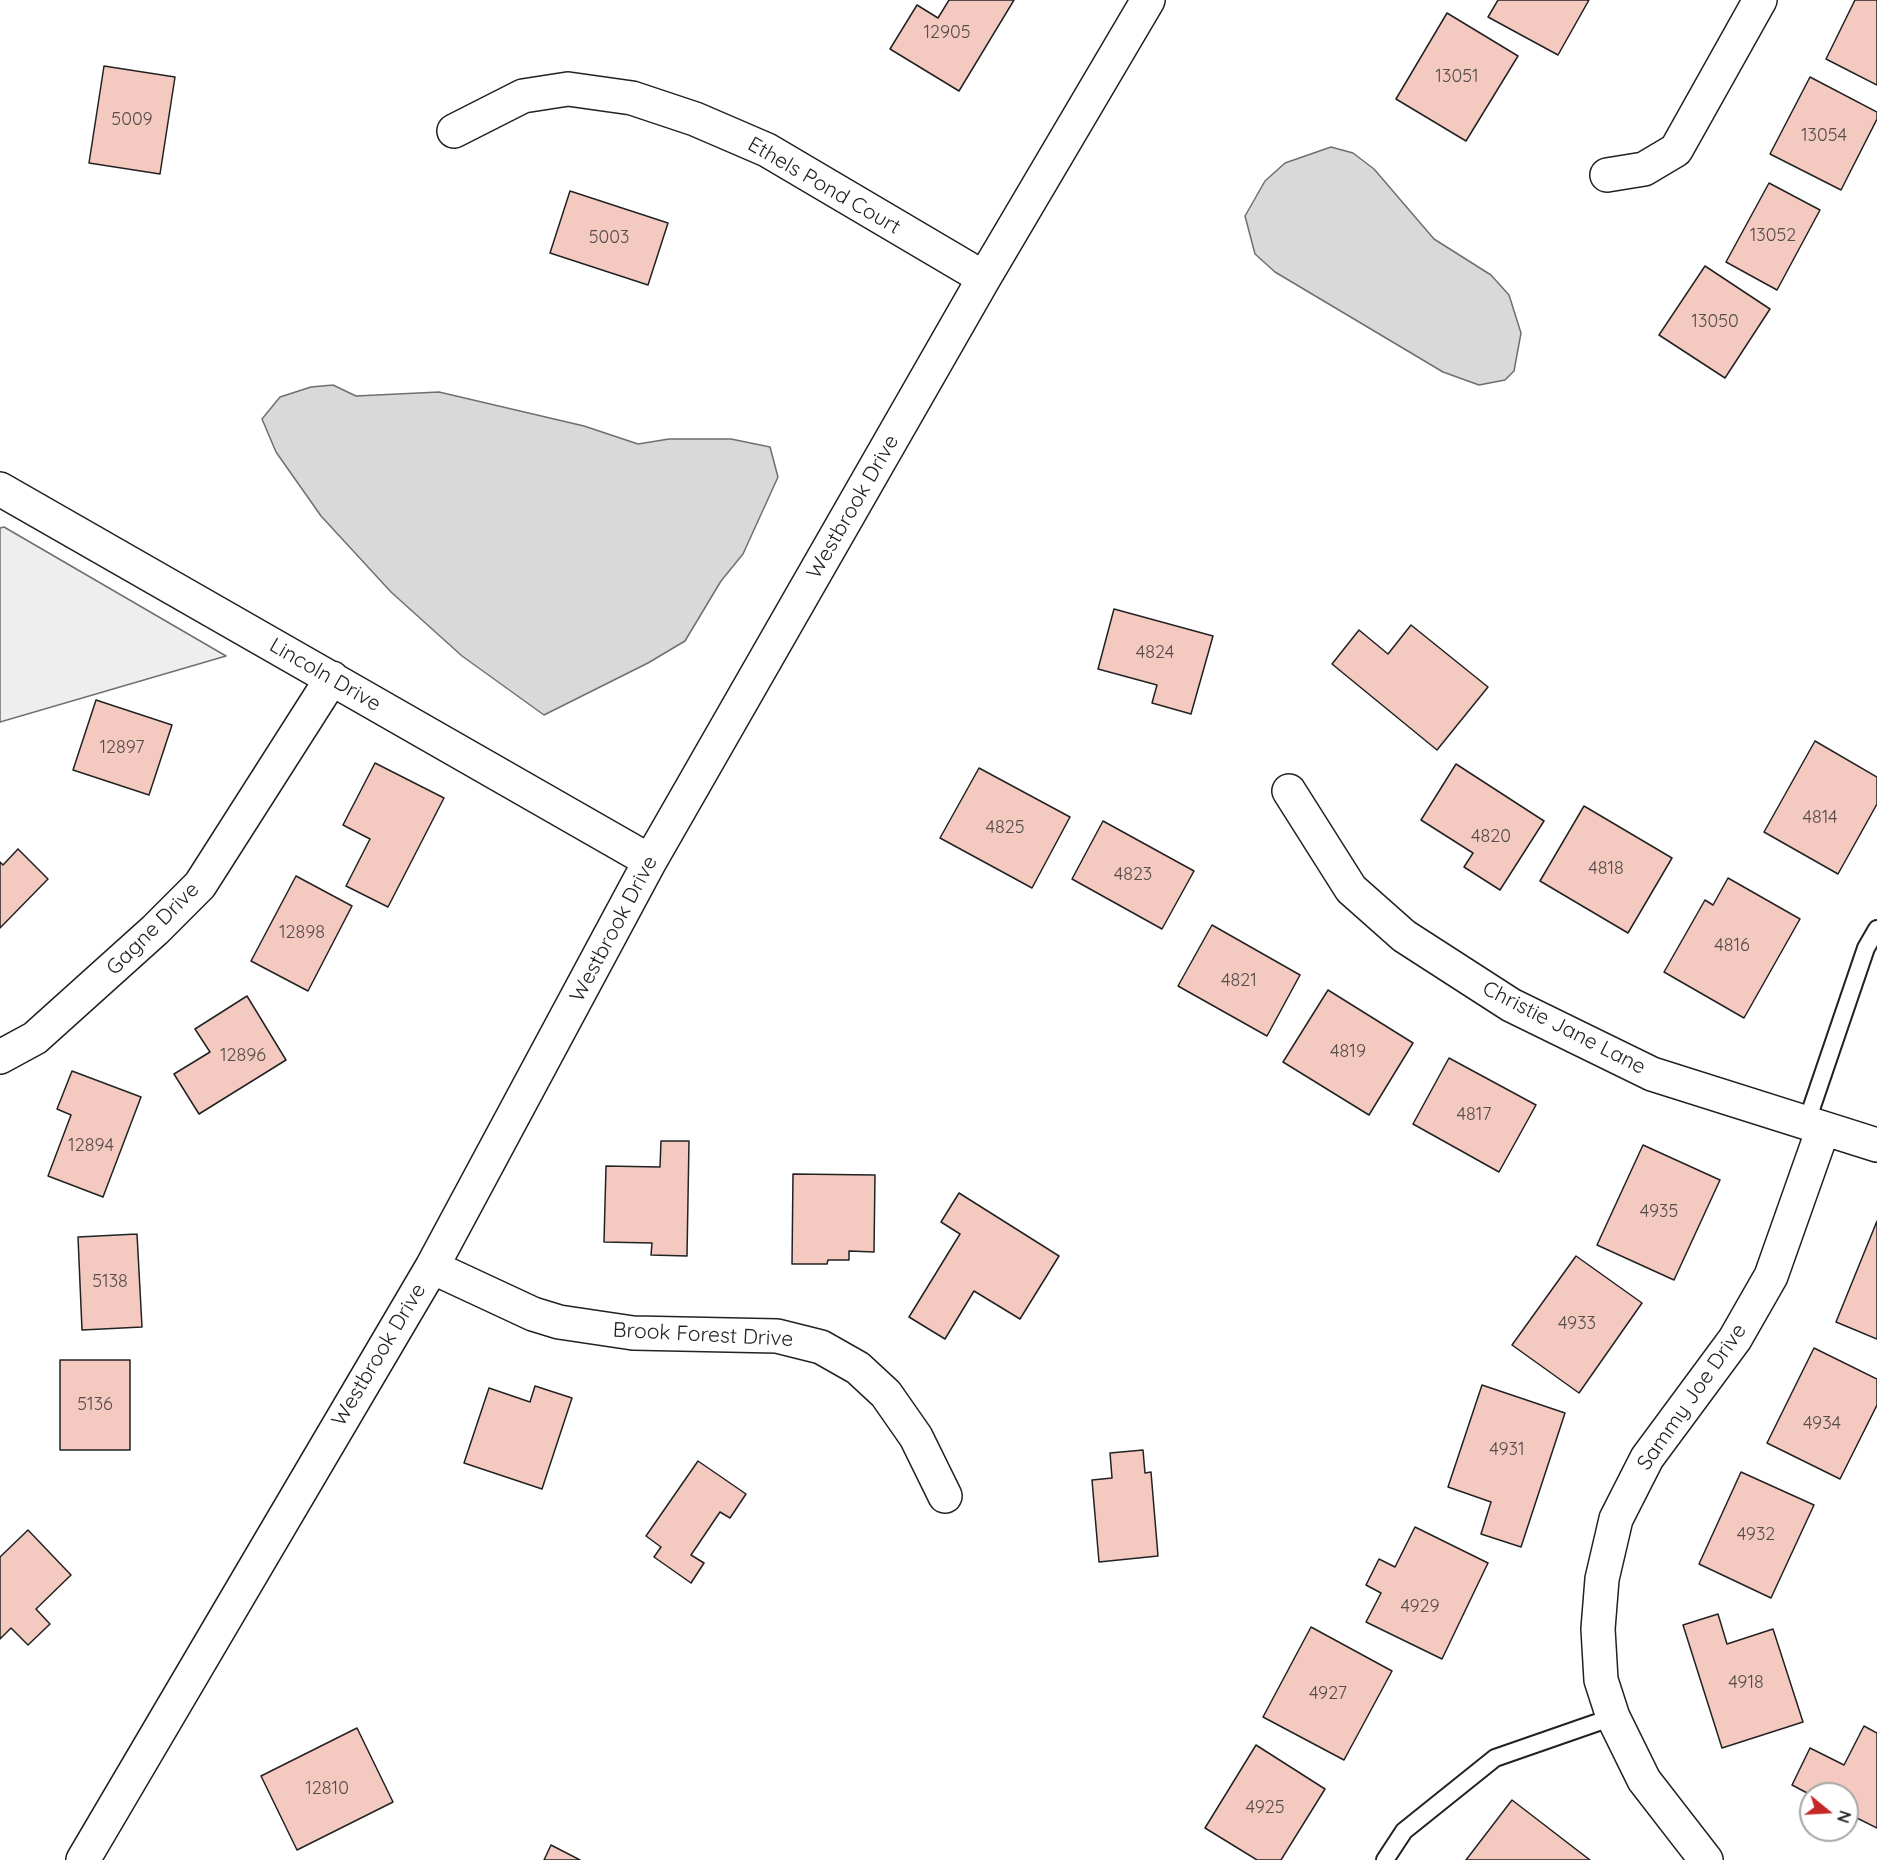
<!DOCTYPE html>
<html>
<head>
<meta charset="utf-8">
<style>
  body { margin:0 }
  #map { position:relative; width:1877px; height:1860px; overflow:hidden; background:#fff; font-family:Quicksand,sans-serif }
  canvas { display:block }
  .north { position:absolute; left:1799px; top:1782px; width:60px; height:60px; box-sizing:border-box; background:#fff; border:2px solid #a7a7a7; border-radius:50%; rotate:108deg; font-size:16px; font-weight:700; line-height:24px; text-align:center; color:#222 }
  .north::after { content:''; display:block; margin:auto; width:21px; height:27px; background:#c62828; clip-path:polygon(50% 0,100% 100%,50% 72%,0 100%) }
</style>
</head>
<body>
<div id="map">
<canvas width="1877" height="1860"></canvas>
<div class="north">N</div>
</div>
<script>
const ctx = document.querySelector('canvas').getContext('2d');
ctx.lineJoin = 'round';
function paint(path, color) { ctx.fillStyle = color; ctx.fill(path, 'evenodd'); }
const toPath = rows => new Path2D(rows.map(r => 'M' + r).join(''));
function trace(path, color, width, dash) { ctx.strokeStyle = color; ctx.lineWidth = width; ctx.lineCap = dash ? 'butt' : 'round'; ctx.setLineDash(dash || []); ctx.stroke(path); }
function label(font, color, halo, rows, align = 'center') {
  ctx.font = font + ' Quicksand,sans-serif'; ctx.lineWidth = 4.5; ctx.setLineDash([]); ctx.textBaseline = 'middle'; ctx.strokeStyle = halo; ctx.fillStyle = color; for (const [text, x, y, turn = 0] of rows) {
    ctx.save(); ctx.translate(x, y); ctx.rotate((+turn || 0) * Math.PI / 180); ctx.textAlign = isNaN(turn) ? turn : align; if (halo) ctx.strokeText(text, 0, 0); ctx.fillText(text, 0, 0); ctx.restore();
  }
}
const green = toPath([
  [4,527,226,656,0,722,0,528,4,527]
]);
paint(green, '#eee');
trace(green, '#6f6f6f', 1.5);
const water = toPath([
  [1331,147,1353,153,1374,169,1434,239,1491,275,1509,295,1521,333,1514,371,1505,380,1479,385,1443,372,1275,272,1255,254,1245,216,1265,181,1285,163,1331,147],
  [333,385,356,396,439,392,584,426,638,444,669,439,731,439,770,447,778,477,743,554,721,581,685,641,648,663,544,715,462,656,391,592,321,516,276,452,262,419,280,397,311,387,333,385]
]);
paint(water, '#d9d9d9');
trace(water, '#6f6f6f', 1.5);
const building = toPath([
  [949,0,1014,0,959,91,890,49,917,5,938,18,949,0],
  [1498,0,1589,0,1558,55,1488,17,1498,0],
  [1855,0,1877,0,1877,85,1826,59,1855,0],
  [1447,13,1518,56,1466,141,1396,99,1447,13],
  [104,66,175,77,160,174,89,163,104,66],
  [1810,77,1877,112,1877,119,1841,190,1770,154,1810,77],
  [1769,183,1820,210,1777,290,1726,262,1769,183],
  [570,191,668,223,648,285,550,253,570,191],
  [1705,266,1770,309,1725,378,1659,335,1705,266],
  [1114,609,1213,636,1191,714,1152,703,1157,685,1098,669,1114,609],
  [1411,625,1488,687,1437,750,1332,664,1359,630,1388,654,1411,625],
  [96,700,172,725,149,795,73,770,96,700],
  [1815,741,1877,777,1877,804,1838,874,1764,832,1815,741],
  [375,763,444,798,388,907,346,886,370,839,343,825,375,763],
  [1456,764,1544,821,1500,890,1464,867,1473,853,1421,820,1456,764],
  [979,768,1070,817,1032,888,940,838,979,768],
  [1584,806,1672,858,1628,933,1540,881,1584,806],
  [1103,821,1194,871,1162,929,1072,879,1103,821],
  [18,849,48,879,0,928,0,862,3,865,18,849],
  [296,876,352,906,308,991,251,961,296,876],
  [1728,878,1800,919,1744,1018,1664,972,1705,900,1713,905,1728,878],
  [1212,925,1300,975,1267,1036,1178,986,1212,925],
  [1328,990,1413,1043,1369,1115,1283,1062,1328,990],
  [247,996,286,1060,199,1114,174,1074,210,1052,195,1029,247,996],
  [1449,1058,1536,1105,1499,1172,1413,1124,1449,1058],
  [72,1071,141,1097,103,1197,48,1176,71,1115,57,1109,72,1071],
  [661,1141,689,1141,687,1256,651,1255,652,1243,604,1242,606,1166,660,1167,661,1141],
  [1643,1145,1720,1180,1674,1280,1597,1245,1643,1145],
  [793,1174,875,1175,874,1252,849,1251,849,1260,828,1260,827,1264,792,1264,793,1174],
  [959,1193,1059,1256,1020,1319,974,1291,945,1339,909,1317,960,1234,941,1222,959,1193],
  [1877,1221,1877,1339,1836,1322,1877,1221],
  [137,1234,142,1327,82,1330,78,1237,137,1234],
  [1576,1256,1642,1303,1579,1393,1512,1345,1576,1256],
  [1814,1348,1877,1379,1877,1405,1840,1479,1767,1443,1814,1348],
  [60,1360,130,1360,130,1450,60,1450,60,1360],
  [1482,1385,1565,1413,1521,1547,1481,1534,1491,1502,1448,1487,1482,1385],
  [535,1386,572,1398,542,1489,464,1463,489,1388,530,1402,535,1386],
  [1143,1450,1145,1473,1151,1472,1158,1556,1099,1562,1092,1480,1112,1478,1110,1453,1143,1450],
  [698,1461,746,1494,730,1518,720,1512,691,1555,704,1563,691,1583,654,1557,661,1547,646,1536,698,1461],
  [1741,1472,1814,1505,1771,1598,1699,1564,1741,1472],
  [1415,1527,1488,1563,1442,1659,1366,1622,1381,1593,1366,1585,1379,1559,1395,1567,1415,1527],
  [28,1530,71,1575,36,1609,50,1624,28,1645,11,1628,0,1639,0,1557,28,1530],
  [1718,1614,1727,1644,1773,1629,1803,1722,1722,1748,1683,1625,1718,1614],
  [1311,1627,1392,1671,1344,1760,1263,1717,1311,1627],
  [1864,1726,1877,1733,1877,1828,1847,1813,1847,1794,1811,1795,1792,1785,1810,1748,1844,1765,1864,1726],
  [357,1728,393,1802,297,1850,261,1776,357,1728],
  [1256,1745,1325,1789,1281,1860,1257,1860,1205,1828,1256,1745],
  [1512,1800,1590,1860,1466,1860,1512,1800],
  [551,1845,580,1860,544,1860,551,1845]
]);
paint(building, '#f3c9c0');
trace(building, '#222', 1.5);
const service = toPath([
  [1806,1124,1866,948,1877,929],
  [1385,1860,1404,1831,1495,1758,1613,1717]
]);
const minor = toPath([
  [454,131,523,96,568,89,632,98,695,119,767,150,984,278],
  [1607,175,1644,169,1676,150,1760,0],
  [0,489,650,861],
  [1289,791,1351,889,1404,936,1511,1005,1652,1074,1877,1145],
  [0,1057,35,1038,155,930,200,885,332,678],
  [432,1267,533,1314,559,1322,633,1333,777,1336,821,1347,858,1368,886,1394,916,1437,945,1496],
  [83,1860,432,1267,650,861,984,278,1148,0],
  [1706,1860,1644,1780,1613,1717,1601,1680,1598,1629,1602,1579,1616,1519,1647,1458,1735,1339,1771,1276,1823,1129]
]);
trace(service, '#222', 20);
trace(minor, '#222', 36);
trace(service, '#fff', 16);
trace(minor, '#fff', 33);
label('18px', '#564c4a', null, [
  ["12905",947,33],
  ["13051",1457,77],
  ["5009",132,120],
  ["13054",1824,136],
  ["13052",1773,236],
  ["5003",609,238],
  ["13050",1715,322],
  ["4824",1155,653],
  ["12897",122,748],
  ["4814",1820,818],
  ["4825",1005,828],
  ["4820",1491,837],
  ["4818",1606,869],
  ["4823",1133,875],
  ["12898",302,933],
  ["4816",1732,946],
  ["4821",1239,981],
  ["4819",1348,1052],
  ["12896",243,1056],
  ["4817",1474,1115],
  ["12894",91,1146],
  ["4935",1659,1212],
  ["5138",110,1282],
  ["4933",1577,1324],
  ["5136",95,1405],
  ["4934",1822,1424],
  ["4931",1507,1450],
  ["4932",1756,1535],
  ["4929",1420,1607],
  ["4918",1746,1683],
  ["4927",1328,1694],
  ["12810",327,1789],
  ["4925",1265,1808]
]);
label('21px', '#222', '#fff', [
  ["Ethels Pond Court",824,186,30],
  ["Westbrook Drive",853,507,-60],
  ["Lincoln Drive",325,675,30],
  ["Gagne Drive",153,929,-45],
  ["Westbrook Drive",614,929,-62],
  ["Christie Jane Lane",1564,1028,27],
  ["Brook Forest Drive",703,1335,3],
  ["Westbrook Drive",379,1355,-59],
  ["Sammy Joe Drive",1692,1397,-55]
]);
</script>
</body>
</html>
